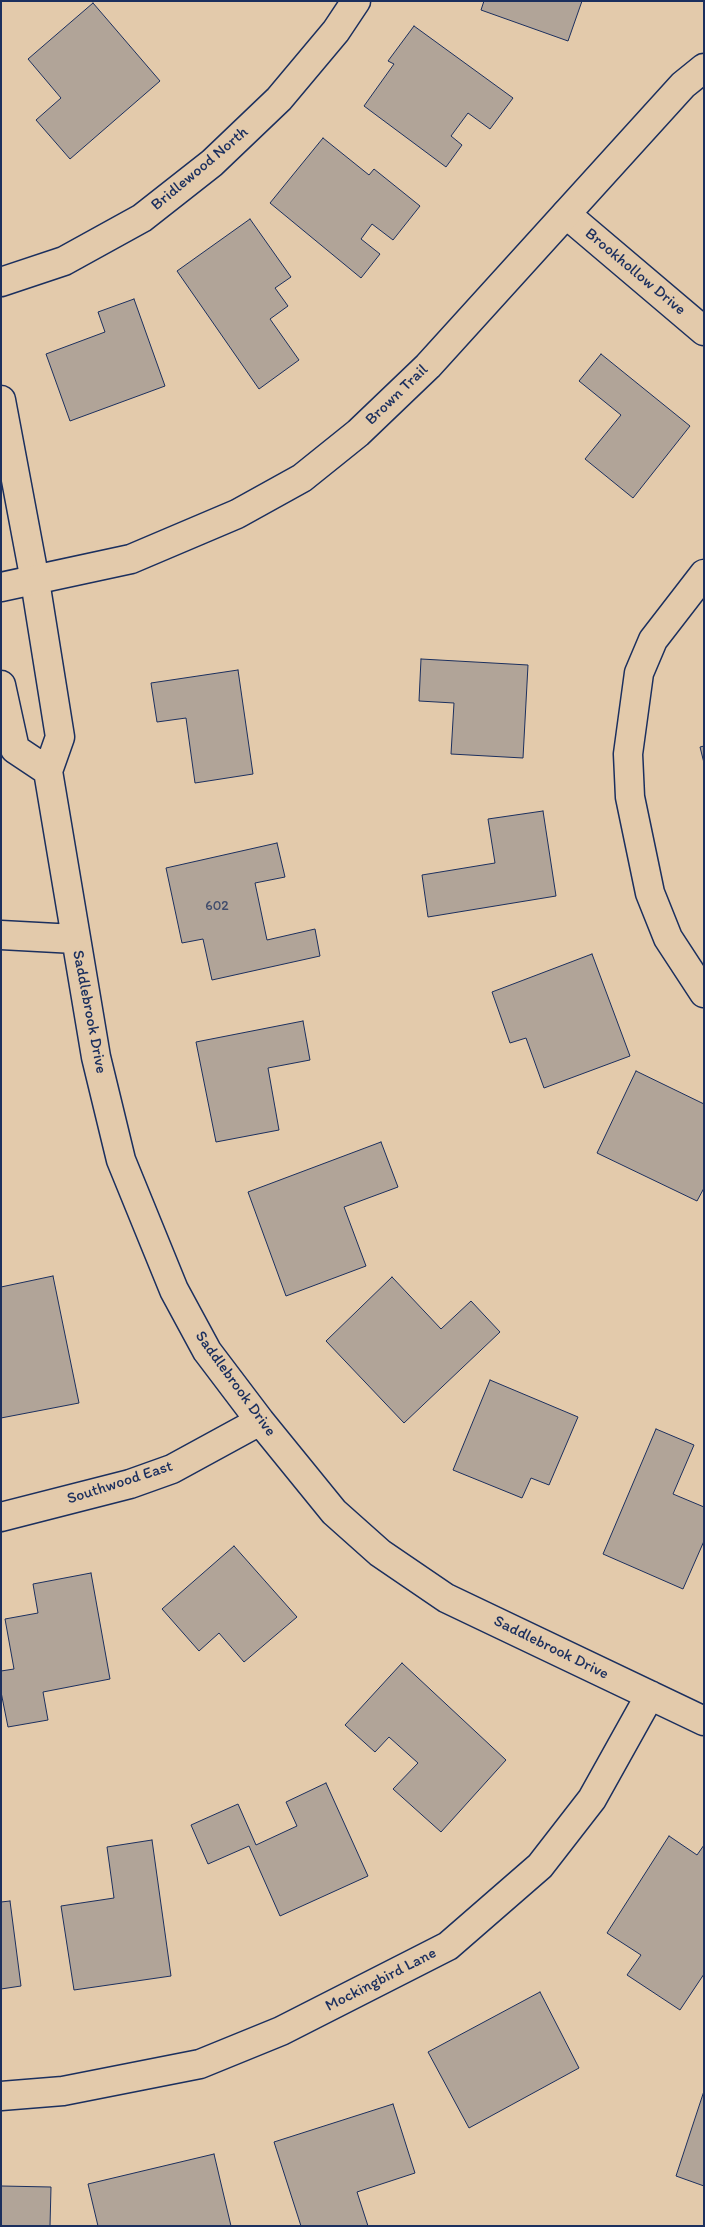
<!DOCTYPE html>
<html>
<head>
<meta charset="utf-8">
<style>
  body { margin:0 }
  #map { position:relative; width:705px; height:2227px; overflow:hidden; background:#e3caab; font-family:Itim,sans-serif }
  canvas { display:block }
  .frame { position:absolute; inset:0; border:2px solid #1b2f5e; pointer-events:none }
</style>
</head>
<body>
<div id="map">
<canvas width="705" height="2227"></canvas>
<div class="frame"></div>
</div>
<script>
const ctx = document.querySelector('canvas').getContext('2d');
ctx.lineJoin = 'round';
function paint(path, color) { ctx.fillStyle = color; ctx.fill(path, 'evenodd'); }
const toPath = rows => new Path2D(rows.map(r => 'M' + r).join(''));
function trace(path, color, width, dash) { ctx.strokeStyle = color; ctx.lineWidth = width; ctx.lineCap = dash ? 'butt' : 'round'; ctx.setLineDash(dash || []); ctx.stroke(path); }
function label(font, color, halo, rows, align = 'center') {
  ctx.font = font + ' Itim,sans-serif'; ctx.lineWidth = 5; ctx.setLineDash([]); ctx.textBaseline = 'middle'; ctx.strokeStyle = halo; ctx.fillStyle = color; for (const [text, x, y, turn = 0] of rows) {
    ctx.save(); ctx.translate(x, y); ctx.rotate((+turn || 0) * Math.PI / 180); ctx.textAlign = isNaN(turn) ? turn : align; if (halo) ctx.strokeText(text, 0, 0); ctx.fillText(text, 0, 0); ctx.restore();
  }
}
const building = toPath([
  [484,1,582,1,568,41,481,10,484,1],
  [93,3,160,81,70,159,36,120,61,98,28,59,93,3],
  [414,26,513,98,490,129,468,113,451,136,462,145,446,167,364,106,394,64,388,61,414,26],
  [323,138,369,175,374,169,420,206,393,240,372,224,361,239,380,254,361,278,270,203,323,138],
  [250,219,291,277,275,288,288,306,270,319,299,360,259,389,177,271,250,219],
  [134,299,165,386,70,421,46,354,105,332,98,312,134,299],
  [601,354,690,426,633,498,585,459,621,415,579,381,601,354],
  [421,659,528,665,523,758,451,754,454,703,419,701,421,659],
  [238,670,253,774,195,783,186,718,157,722,151,683,238,670],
  [704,746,704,763,700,747,704,746],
  [543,811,556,896,428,917,422,875,495,863,488,819,543,811],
  [277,843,285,877,255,883,267,940,315,929,320,956,212,980,203,939,182,943,166,868,277,843],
  [592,954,630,1056,544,1088,526,1038,510,1043,492,992,592,954],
  [303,1021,310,1060,268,1068,279,1130,216,1142,196,1042,303,1021],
  [636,1071,704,1104,704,1188,697,1201,597,1153,636,1071],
  [381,1142,398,1187,344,1207,366,1266,286,1296,248,1192,381,1142],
  [53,1276,79,1403,1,1418,1,1287,53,1276],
  [392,1277,441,1329,471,1301,500,1332,404,1423,326,1341,392,1277],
  [490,1380,578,1417,549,1485,531,1478,522,1498,453,1470,490,1380],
  [656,1429,694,1445,673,1494,704,1507,704,1541,683,1589,603,1554,656,1429],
  [234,1546,297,1617,244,1662,219,1633,199,1651,162,1609,234,1546],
  [91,1573,110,1679,43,1692,48,1720,8,1727,1,1692,1,1671,14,1669,5,1619,38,1613,33,1584,91,1573],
  [402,1663,506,1760,441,1832,393,1789,418,1763,389,1737,375,1752,345,1725,402,1663],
  [326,1783,368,1876,280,1916,249,1846,208,1864,191,1825,238,1804,256,1845,297,1826,286,1802,326,1783],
  [669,1836,697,1855,704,1845,704,1974,680,2010,627,1975,641,1955,607,1933,669,1836],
  [152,1840,171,1976,74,1990,61,1906,114,1898,107,1847,152,1840],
  [10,1901,21,1986,1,1989,1,1902,10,1901],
  [540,1992,579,2068,469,2128,428,2052,540,1992],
  [704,2091,704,2186,676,2176,704,2091],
  [393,2104,415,2173,357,2192,368,2226,301,2226,274,2142,393,2104],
  [214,2154,231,2226,98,2226,88,2184,214,2154],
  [1,2186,51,2187,50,2226,1,2226,1,2186]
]);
paint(building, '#b1a498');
trace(building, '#1b2f5e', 1);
const street = toPath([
  [566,214,704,331],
  [1,282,64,261,142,218,212,163,279,99,336,31,356,1],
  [1,400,35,581,60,737,48,771,96,1057,121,1160,174,1290,207,1351,260,1421,334,1512,380,1553,446,1598,704,1721],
  [704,574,653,640,639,673,628,754,630,797,650,893,668,938,704,993],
  [1,685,15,749,48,771],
  [1,935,75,939],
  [1,1517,130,1484,172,1469,260,1421],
  [1,2096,63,2091,200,2064,281,2031,448,1946,540,1866,592,1799,650,1695]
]);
const secondary = toPath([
  [1,587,131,559,237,514,302,478,358,433,428,366,683,85,704,68]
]);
trace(street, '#1b2f5e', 31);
trace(secondary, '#1b2f5e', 31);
trace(street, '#e3caab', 28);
trace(secondary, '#e3caab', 28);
label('14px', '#404c6c', null, [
  ["602",217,906]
]);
label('16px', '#1b2f5e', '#e3caab', [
  ["Bridlewood North",200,169,-40],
  ["Brookhollow Drive",635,272,40],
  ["Brown Trail",397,395,-44],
  ["Saddlebrook Drive",89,1012,79],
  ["Saddlebrook Drive",235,1384,54],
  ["Southwood East",120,1483,-18],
  ["Saddlebrook Drive",551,1648,26],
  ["Mockingbird Lane",381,1980,-27]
]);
</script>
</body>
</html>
